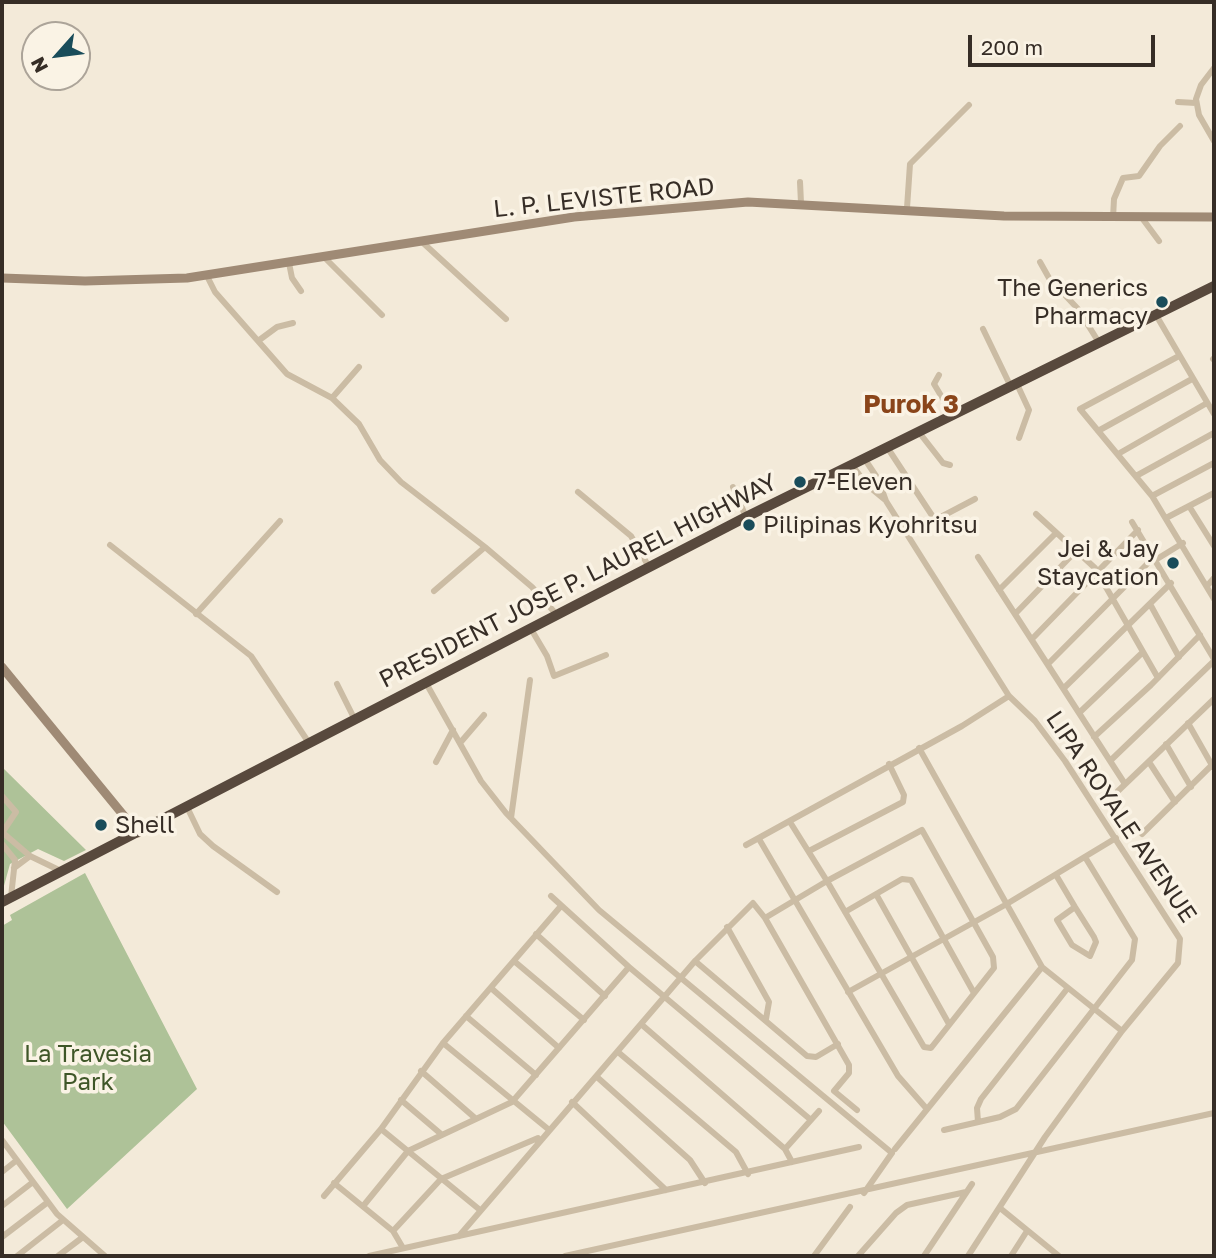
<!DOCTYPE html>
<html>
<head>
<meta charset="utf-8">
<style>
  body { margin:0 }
  #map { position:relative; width:1216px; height:1258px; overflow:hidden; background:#f3ead9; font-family:"Golos Text",sans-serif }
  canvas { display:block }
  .frame { position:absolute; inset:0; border:4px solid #362d26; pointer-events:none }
  .north { position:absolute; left:21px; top:21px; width:70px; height:70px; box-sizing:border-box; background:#faf3e5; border:2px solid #aca499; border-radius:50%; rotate:242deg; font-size:19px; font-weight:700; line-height:28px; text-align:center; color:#362d26 }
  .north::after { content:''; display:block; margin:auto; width:24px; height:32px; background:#194c5a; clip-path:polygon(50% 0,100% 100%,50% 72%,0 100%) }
  .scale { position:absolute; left:968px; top:35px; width:187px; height:32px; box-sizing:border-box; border:4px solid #362d26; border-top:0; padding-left:9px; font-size:21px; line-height:24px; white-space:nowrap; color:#362d26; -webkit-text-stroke:5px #faf3e5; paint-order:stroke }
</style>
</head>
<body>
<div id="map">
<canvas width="1216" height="1258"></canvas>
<div class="frame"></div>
<div class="north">N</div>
<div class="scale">200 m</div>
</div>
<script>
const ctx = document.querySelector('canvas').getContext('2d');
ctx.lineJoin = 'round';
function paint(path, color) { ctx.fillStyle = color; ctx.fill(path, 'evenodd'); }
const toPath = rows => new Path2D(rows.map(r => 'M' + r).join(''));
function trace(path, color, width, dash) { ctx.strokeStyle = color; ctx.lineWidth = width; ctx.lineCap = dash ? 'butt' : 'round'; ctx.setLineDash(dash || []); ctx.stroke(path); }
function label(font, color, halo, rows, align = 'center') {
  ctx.font = font + ' "Golos Text",sans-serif'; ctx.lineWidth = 7; ctx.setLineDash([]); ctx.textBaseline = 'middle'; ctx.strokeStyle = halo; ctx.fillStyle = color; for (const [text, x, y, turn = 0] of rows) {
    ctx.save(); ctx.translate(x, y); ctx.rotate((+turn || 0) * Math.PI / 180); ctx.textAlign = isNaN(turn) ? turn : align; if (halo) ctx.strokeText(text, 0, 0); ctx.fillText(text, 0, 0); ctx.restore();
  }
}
paint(toPath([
  [2,767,86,850,64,861,38,849,10,864,2,893],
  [85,873,197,1089,67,1209,2,1121,2,926,12,920,10,915]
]), '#aec298');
trace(toPath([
  [1214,68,1201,85,1196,99,1199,115,1214,141],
  [1178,102,1196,103],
  [800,182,801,203],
  [907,208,910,164,969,105],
  [1113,218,1114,199,1123,178,1139,176,1160,146,1180,126],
  [1142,218,1159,241],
  [421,241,506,319],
  [324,257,382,315],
  [1040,262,1049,278,1078,309,1098,341],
  [289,263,292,278,301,291],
  [207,276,215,292,287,374,332,398],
  [1156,315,1214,414],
  [983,329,1010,385],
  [258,341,277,327,293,323],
  [1179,356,1080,409,1152,496,1214,599],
  [1213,359,1214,360],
  [359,367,332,398,359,424,380,460,401,482,485,547],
  [939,375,934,384,952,414],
  [1016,382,1029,410,1019,438],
  [918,431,943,463,950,465],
  [1098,431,1192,379],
  [887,447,935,520,975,499],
  [1118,454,1207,403],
  [864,458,878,479,886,501,1009,696,1035,721,1065,761,1180,939,1178,963,1122,1031,1045,1137,968,1256],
  [852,465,867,485,884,499],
  [1136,476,1214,433],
  [733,487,746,517],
  [578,492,631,536,649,567],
  [1152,496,1214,463],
  [1189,506,1214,546],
  [1036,514,1095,568,1158,678],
  [1166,518,1214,493],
  [1132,522,1214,659],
  [110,545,251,656,309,743],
  [978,557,1125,784],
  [1157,559,1183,543],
  [1207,586,1214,578],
  [999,590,1056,533],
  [434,591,485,547,532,587,557,615],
  [1150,604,1179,657],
  [196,614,280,521],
  [1015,614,1076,551],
  [531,629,547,656,554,676,606,655],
  [1032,639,1138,530],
  [1048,664,1155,556],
  [426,683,481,781,506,813,599,910,892,1153,864,1193],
  [337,684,355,720],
  [1064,688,1171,583],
  [1079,713,1143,652],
  [1188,723,1213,767],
  [1094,737,1151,685,1200,635],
  [460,743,484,715],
  [1166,744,1191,787],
  [919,748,1042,967,1122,1031],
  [1110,761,1214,661],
  [436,762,453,730],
  [1149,762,1175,802],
  [1118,791,1214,699],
  [2,796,16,812,2,833],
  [187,807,200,834,213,846,277,892],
  [511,818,530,680],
  [2,832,30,856,61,871],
  [1142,834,1214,763],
  [759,839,898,1076,926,1108],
  [2,844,15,860,11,897],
  [746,845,962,726,1009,696],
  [809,851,903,802,904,795,889,764],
  [14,868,30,856],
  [1056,875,1075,907,1094,937,1096,942,1090,956,1072,945,1057,920,1075,907],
  [876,894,949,1024],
  [551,896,629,967,811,1120],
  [845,912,902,879,911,880,974,993],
  [765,918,827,881,922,830,993,957,994,968,931,1048,924,1047,827,881,790,822],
  [727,927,769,1002,766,1019],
  [536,934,605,996],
  [514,961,584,1020],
  [695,961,807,1056,816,1057,838,1044],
  [491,988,559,1048],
  [848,992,1005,905,1116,838],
  [466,1016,536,1075],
  [641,1024,785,1149,792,1162],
  [443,1043,548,1129],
  [618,1052,736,1152,748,1174],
  [421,1071,475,1118],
  [597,1077,690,1160,705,1183],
  [401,1100,441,1134],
  [572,1102,666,1190],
  [978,1122,977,1108,981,1099,1067,989],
  [381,1129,480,1210],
  [944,1130,1000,1117,1016,1109,1132,960,1135,939,1085,857],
  [2,1140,57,1214,105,1256],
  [785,1149,819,1111],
  [895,1149,1042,967],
  [2,1172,17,1160],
  [334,1183,393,1231,403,1248],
  [324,1196,381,1129,443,1043,561,906],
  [364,1205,408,1151,512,1102,629,967],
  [2,1206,33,1182],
  [1000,1208,1059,1256],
  [393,1231,441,1179,538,1138],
  [459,1236,695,961,753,903,765,918,849,1065,849,1073,834,1091,857,1110],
  [2,1237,48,1202],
  [17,1256,63,1220],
  [58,1256,83,1237],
  [369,1256,859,1147],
  [565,1256,1214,1113],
  [814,1256,850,1207],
  [858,1256,896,1213,907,1205,966,1192],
  [924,1256,972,1184],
  [1011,1256,1027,1231]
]), '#cbbca4', 6);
trace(toPath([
  [2,278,85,281,187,278,574,217,748,202,1004,216,1214,217],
  [2,667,138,833]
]), '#9f8a75', 9);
trace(toPath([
  [2,902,746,517,1214,286]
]), '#58493d', 10);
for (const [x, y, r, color] of [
  [1162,302,7,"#194c5a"],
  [800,482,7,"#194c5a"],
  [749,525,7,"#194c5a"],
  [1173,563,7,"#194c5a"],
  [101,825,7,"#194c5a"]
]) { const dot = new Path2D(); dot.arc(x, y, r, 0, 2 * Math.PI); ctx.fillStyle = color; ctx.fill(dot); trace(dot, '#faf3e5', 2.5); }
label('24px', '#362d26', '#faf3e5', [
  ["L. P. LEVISTE ROAD",604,198,-6],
  ["PRESIDENT JOSE P. LAUREL HIGHWAY",578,581,-27],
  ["LIPA ROYALE AVENUE",1121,817,56]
]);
label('24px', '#362d26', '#faf3e5', [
  ["The Generics",1148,288,"right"],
  ["Pharmacy",1148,316,"right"],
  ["7-Eleven",814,482],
  ["Pilipinas Kyohritsu",763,525],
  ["Jei & Jay",1159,549,"right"],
  ["Staycation",1159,577,"right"],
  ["Shell",115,825]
], 'left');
label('24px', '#3f5628', '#faf3e5', [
  ["La Travesia",88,1054],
  ["Park",88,1082]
]);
label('bold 26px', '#8a451a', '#faf3e5', [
  ["Purok 3",911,405]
]);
</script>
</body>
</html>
